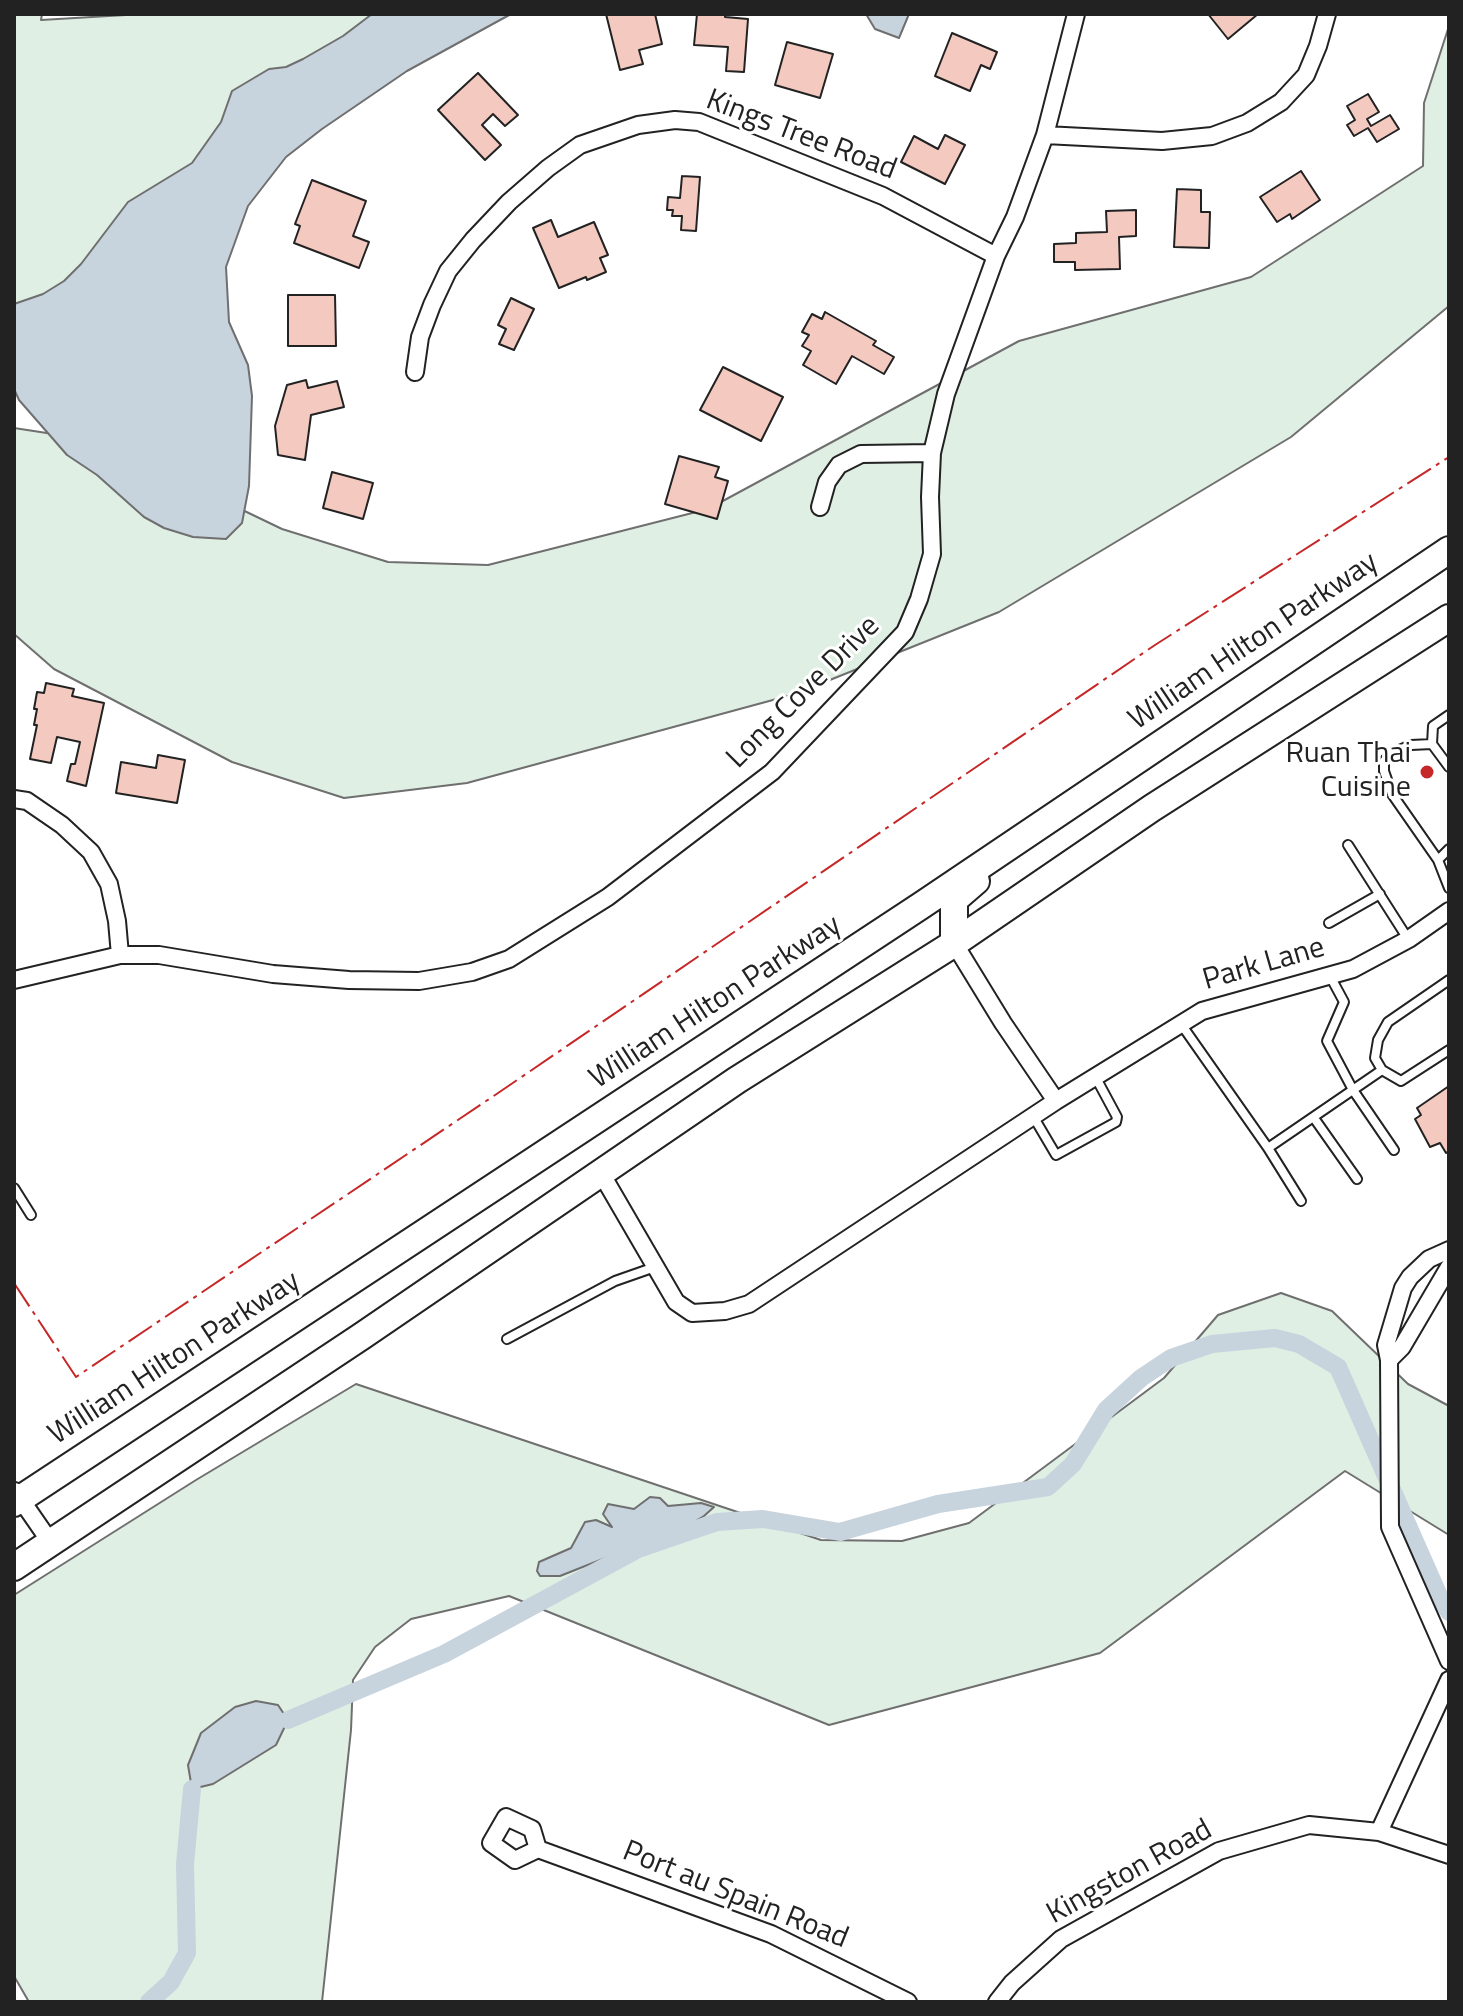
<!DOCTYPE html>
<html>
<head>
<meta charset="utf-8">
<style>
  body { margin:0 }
  #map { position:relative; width:1463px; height:2016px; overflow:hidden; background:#fff; font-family:"Titillium Web",sans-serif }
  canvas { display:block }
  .frame { position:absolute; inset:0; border:16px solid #222; pointer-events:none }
</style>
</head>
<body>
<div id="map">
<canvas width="1463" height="2016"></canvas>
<div class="frame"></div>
</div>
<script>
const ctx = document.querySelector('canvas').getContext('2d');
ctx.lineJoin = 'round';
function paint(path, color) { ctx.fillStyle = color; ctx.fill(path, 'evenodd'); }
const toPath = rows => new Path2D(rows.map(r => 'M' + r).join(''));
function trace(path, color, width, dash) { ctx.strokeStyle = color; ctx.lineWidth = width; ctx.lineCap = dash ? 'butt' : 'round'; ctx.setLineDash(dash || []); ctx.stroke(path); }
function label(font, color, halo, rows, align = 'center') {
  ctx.font = font + ' "Titillium Web",sans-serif'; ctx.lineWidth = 6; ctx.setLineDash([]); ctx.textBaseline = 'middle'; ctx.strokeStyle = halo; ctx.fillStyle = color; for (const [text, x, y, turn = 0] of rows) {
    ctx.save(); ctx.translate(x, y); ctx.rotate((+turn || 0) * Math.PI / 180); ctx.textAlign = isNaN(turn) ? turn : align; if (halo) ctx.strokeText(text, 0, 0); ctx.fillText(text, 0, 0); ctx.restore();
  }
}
const green = toPath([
  [14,14,42,14,41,20,143,14,432,14,14,372,14,14],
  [1449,26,1449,306,1291,437,999,612,795,694,467,783,344,798,232,762,54,669,14,634,14,428,99,441,282,529,388,562,488,565,708,509,1019,341,1251,277,1423,166,1424,103,1449,26],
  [1281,1293,1332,1311,1408,1384,1449,1406,1449,1535,1345,1471,1100,1653,829,1725,509,1596,411,1619,375,1647,353,1680,351,1730,322,2002,29,2002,14,1976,14,1595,196,1480,356,1384,821,1540,902,1541,969,1523,1164,1378,1218,1315,1281,1293]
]);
paint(green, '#e0efe3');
trace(green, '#6f6f6f', 2);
const water = toPath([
  [372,14,511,14,407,71,322,129,286,157,248,206,226,267,229,322,248,365,252,396,249,486,242,523,226,539,193,537,164,528,144,517,97,475,67,455,19,400,14,389,14,304,43,294,64,281,81,264,128,202,192,163,221,122,232,91,269,69,286,67,303,59,343,36,372,14],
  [866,14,909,14,899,38,875,29,866,14],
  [650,1497,660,1498,668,1506,701,1503,714,1507,704,1516,671,1536,633,1547,560,1576,540,1576,537,1571,539,1562,571,1548,585,1522,596,1520,612,1527,603,1514,608,1504,634,1509,650,1497],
  [256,1701,278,1705,288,1720,276,1745,213,1784,192,1789,188,1765,201,1733,235,1707,256,1701]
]);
paint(water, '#c7d3dd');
trace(water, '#6f6f6f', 2);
trace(toPath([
  [288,1720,444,1654,638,1549,717,1522,763,1519,840,1532,938,1504,1048,1487,1073,1464,1106,1410,1141,1378,1171,1358,1212,1344,1275,1338,1299,1344,1338,1367,1439,1596,1449,1612],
  [149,2002,171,1982,187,1953,185,1864,192,1789]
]), '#c7d3dd', 18);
const building = toPath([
  [606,14,655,14,662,44,639,50,643,64,620,70,606,14],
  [697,14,725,14,725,17,748,19,744,72,726,71,728,47,694,45,697,14],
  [1208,14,1258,14,1228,39,1208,14],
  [952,33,997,52,990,69,981,65,970,91,935,76,952,33],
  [787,42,833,54,820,98,775,85,787,42],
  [478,73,518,115,505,126,493,114,482,125,501,145,485,160,438,110,478,73],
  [1368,94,1379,112,1367,119,1371,126,1390,115,1399,129,1377,142,1368,128,1354,136,1347,125,1355,120,1347,106,1368,94],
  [945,135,965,145,945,184,901,162,914,136,938,149,945,135],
  [1301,171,1320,200,1292,219,1290,214,1277,222,1260,197,1301,171],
  [682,176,700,177,696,231,681,230,682,216,672,216,673,210,667,210,668,197,680,198,682,176],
  [312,180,366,201,353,236,369,242,359,268,294,243,300,226,295,224,312,180],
  [1177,189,1201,190,1201,212,1210,212,1209,248,1174,247,1177,189],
  [1136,210,1136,236,1119,237,1120,269,1075,270,1075,262,1054,262,1054,244,1076,243,1076,233,1107,232,1106,211,1136,210],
  [551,220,558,237,594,222,608,255,600,258,606,272,587,280,586,277,559,288,533,228,551,220],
  [288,295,335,295,336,346,288,346,288,295],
  [511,298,534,309,514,350,499,344,506,329,498,325,511,298],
  [825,312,876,341,873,345,894,357,884,374,852,356,836,384,803,365,811,351,802,346,809,335,802,332,812,314,822,319,825,312],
  [723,367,783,397,761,441,700,410,723,367],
  [306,380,308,388,337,381,344,407,311,415,305,460,278,455,275,426,287,385,306,380],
  [679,456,719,467,715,477,728,481,717,519,665,504,679,456],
  [332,472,373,483,363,519,323,508,332,472],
  [46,683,74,689,72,696,104,703,86,786,67,781,71,764,75,764,80,742,57,737,51,763,30,759,37,725,34,725,37,709,34,709,37,692,44,693,46,683],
  [158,755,185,760,177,803,116,793,121,762,156,768,158,755],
  [1449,1086,1449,1151,1446,1153,1440,1143,1430,1147,1415,1119,1421,1115,1417,1108,1449,1086]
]);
paint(building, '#f3c9c0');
trace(building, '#222', 2);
const service = toPath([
  [1432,744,1433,726,1449,715],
  [1449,767,1432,744,1411,745,1392,753,1384,761,1384,771,1392,794,1438,860,1449,888],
  [1348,845,1408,939],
  [1438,860,1449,849],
  [1329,923,1380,894],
  [1330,976,1344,1002,1327,1041,1353,1090,1394,1150],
  [1181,1024,1268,1148,1382,1070,1401,1081,1449,1050],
  [1382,1070,1375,1058,1378,1040,1388,1022,1449,980],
  [1033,1116,1056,1155,1116,1122,1117,1117,1096,1078],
  [1314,1118,1357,1179],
  [1268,1148,1301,1201],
  [14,1188,31,1215],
  [507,1339,615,1281,655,1267]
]);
const minor = toPath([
  [1045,135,1162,141,1212,136,1247,123,1281,102,1306,75,1318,46,1327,14],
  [415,372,420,337,432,305,448,271,473,240,509,202,548,168,580,145,638,125,675,120,699,122,883,196,996,256],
  [820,507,827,482,839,465,861,454,932,453],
  [14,799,27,801,62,825,91,852,109,884,117,921,120,955],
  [954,943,1003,1023,1056,1101],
  [14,980,120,955,159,955,273,974,349,980,419,981,472,972,509,959,608,897,772,772,905,632,919,599,932,554,930,497,932,453,946,394,996,256,1015,217,1045,135,1076,14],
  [601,1173,676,1302,692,1313,725,1311,749,1304,1056,1101,1202,1011,1353,969,1409,939,1449,911],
  [1449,1250,1429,1259,1410,1277,1403,1288,1386,1345,1389,1360,1390,1527,1449,1661],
  [1389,1360,1402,1347,1449,1267],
  [15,1491,51,1543],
  [1379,1832,1449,1680],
  [538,1849,532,1829,506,1817,491,1843,515,1860,538,1849,771,1934,908,2002],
  [997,2002,1012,1983,1061,1939,1219,1851,1309,1825,1379,1832,1449,1855]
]);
const trunk = toPath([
  [954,943,954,900,976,881],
  [14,1503,922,905,1449,550],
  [14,1567,362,1336,737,1080,950,946,1152,808,1449,618]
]);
trace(service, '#222', 12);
trace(minor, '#222', 20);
trace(trunk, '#222', 30);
trace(service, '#fff', 8);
trace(minor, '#fff', 16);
trace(trunk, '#fff', 26);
trace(toPath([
  [14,1283,76,1377,501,1091,1155,645,1449,457]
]), '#c62828', 2, [28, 6, 4, 6]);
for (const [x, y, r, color] of [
  [1427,772,8,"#c62828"]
]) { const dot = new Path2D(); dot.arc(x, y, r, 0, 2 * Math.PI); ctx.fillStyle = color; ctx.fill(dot); trace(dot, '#fff', 3); }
label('30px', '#222', '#fff', [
  ["Kings Tree Road",801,136,21],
  ["William Hilton Parkway",1254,642,-34],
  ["Long Cove Drive",804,693,-45],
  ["Park Lane",1264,965,-16],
  ["William Hilton Parkway",716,1003,-33],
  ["William Hilton Parkway",175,1359,-33],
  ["Kingston Road",1130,1873,-29],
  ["Port au Spain Road",735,1896,22]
]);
label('30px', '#222', '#fff', [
  ["Ruan Thai",1411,755],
  ["Cuisine",1411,789]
], 'right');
</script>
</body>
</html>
